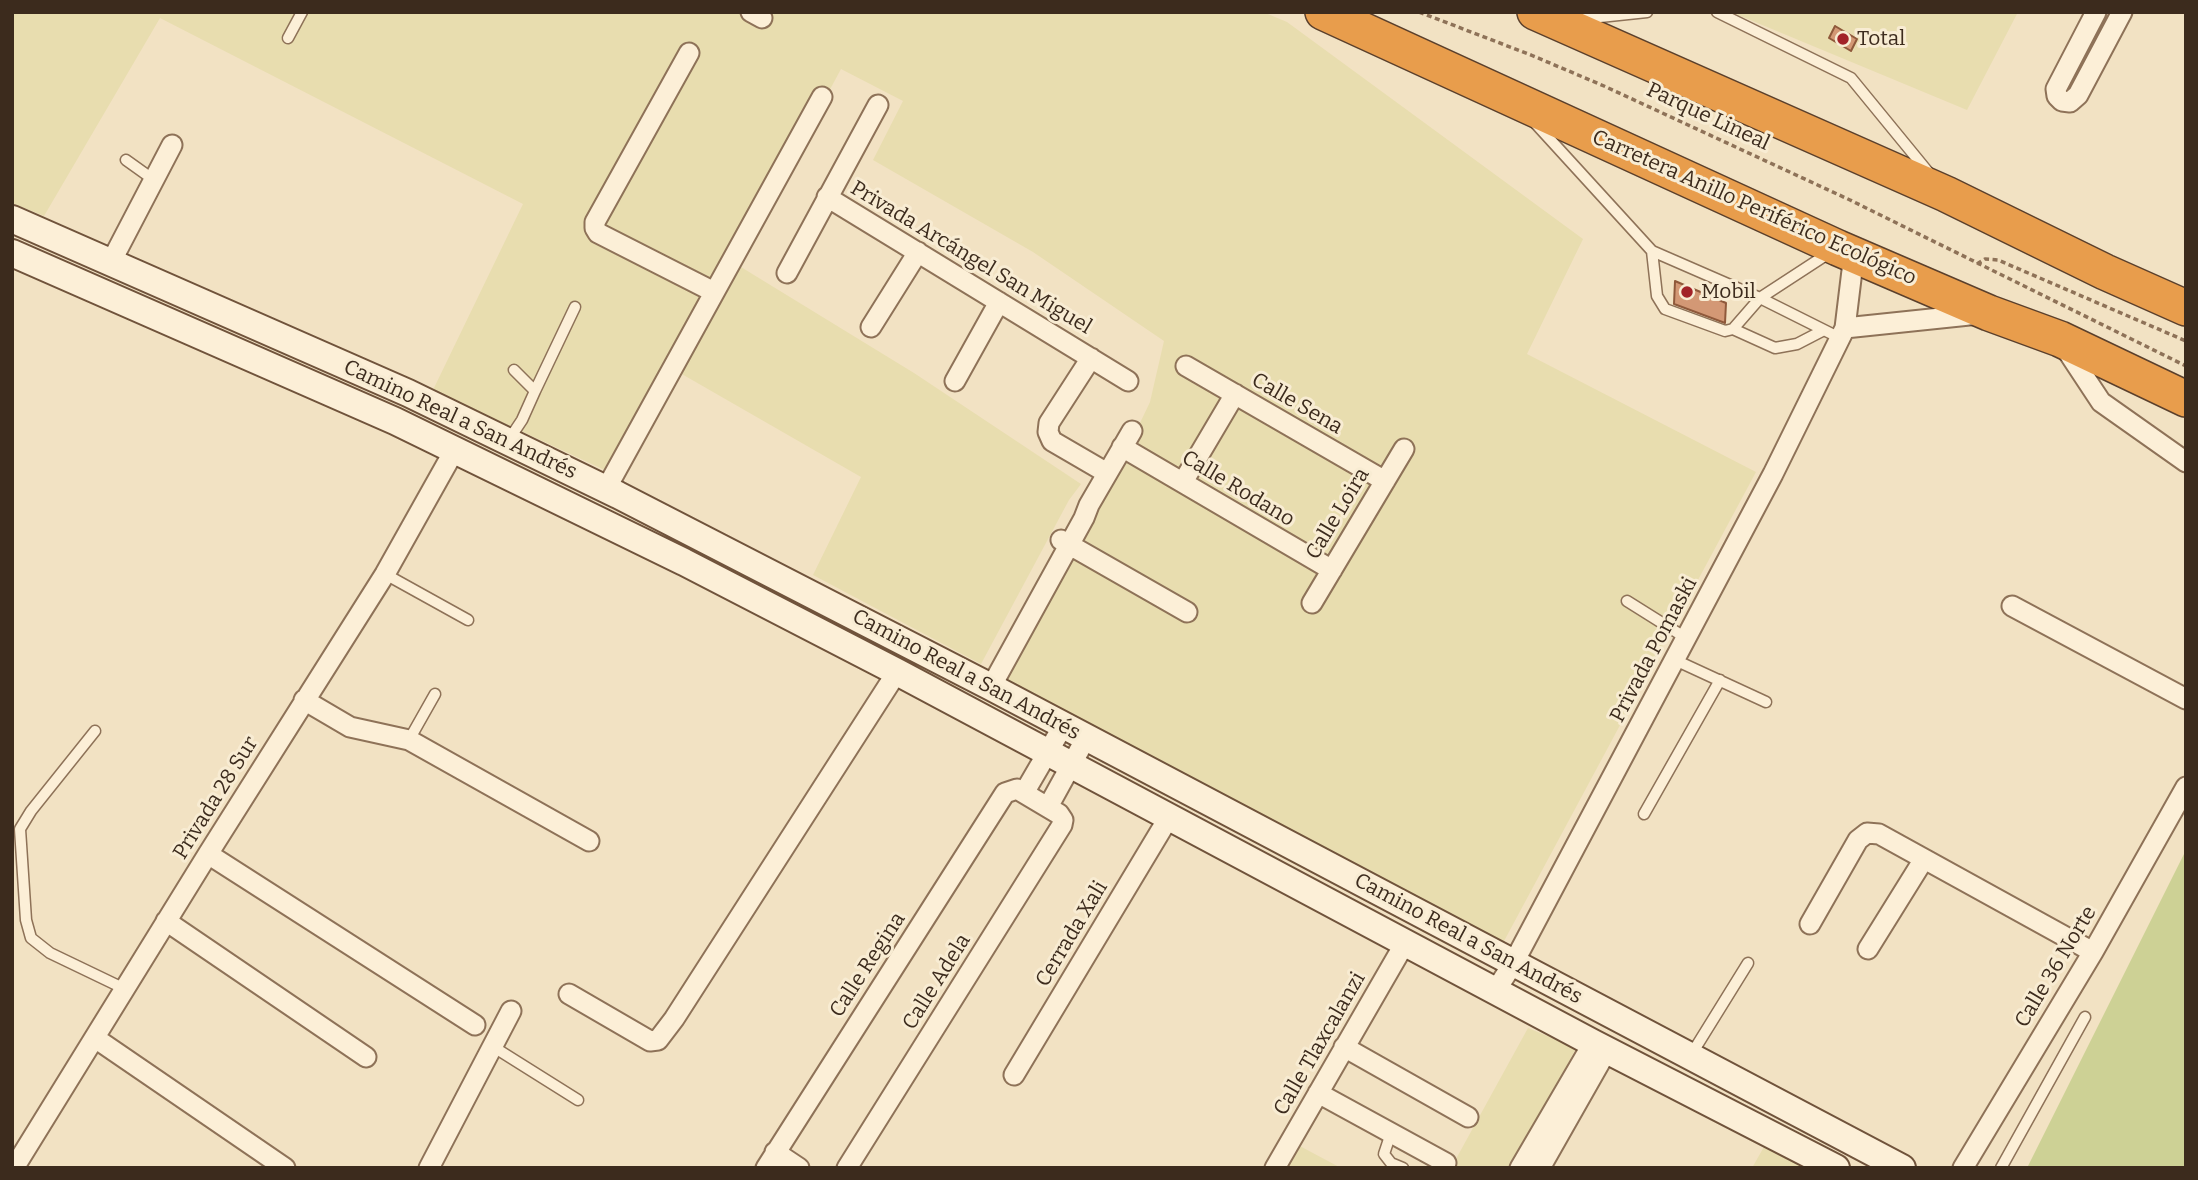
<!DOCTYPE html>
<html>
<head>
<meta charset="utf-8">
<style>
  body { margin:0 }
  #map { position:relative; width:2198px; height:1180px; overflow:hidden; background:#f2e2c3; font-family:Bitter,serif }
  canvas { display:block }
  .frame { position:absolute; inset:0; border:14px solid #3c2b1d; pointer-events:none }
</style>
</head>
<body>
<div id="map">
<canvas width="2198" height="1180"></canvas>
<div class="frame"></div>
</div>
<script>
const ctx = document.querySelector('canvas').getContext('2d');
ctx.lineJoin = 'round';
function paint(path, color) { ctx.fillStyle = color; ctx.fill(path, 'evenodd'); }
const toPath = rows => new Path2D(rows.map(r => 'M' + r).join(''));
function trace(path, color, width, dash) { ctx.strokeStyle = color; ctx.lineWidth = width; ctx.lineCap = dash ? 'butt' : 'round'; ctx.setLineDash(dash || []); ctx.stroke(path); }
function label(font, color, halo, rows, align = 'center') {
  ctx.font = font + ' Bitter,serif'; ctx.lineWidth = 6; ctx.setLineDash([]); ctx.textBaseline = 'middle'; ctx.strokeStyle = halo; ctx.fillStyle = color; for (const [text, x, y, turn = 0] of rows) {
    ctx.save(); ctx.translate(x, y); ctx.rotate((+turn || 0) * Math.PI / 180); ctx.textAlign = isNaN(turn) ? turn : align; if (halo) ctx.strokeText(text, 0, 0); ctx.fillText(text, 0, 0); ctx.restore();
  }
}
paint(toPath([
  [12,12,1263,12,1287,22,1583,239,1527,354,1756,472,1503,943,999,678,1119,467,1150,402,1164,341,1033,252,873,160,903,101,841,69,736,264,914,373,1081,484,1069,500,981,664,813,575,861,477,680,373,624,479,433,390,523,204,160,18,44,216,12,203],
  [1731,12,2018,12,1967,110],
  [1528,1028,1576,1048,1513,1168,1451,1168],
  [1296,1144,1341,1168,1281,1168],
  [1765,1145,1810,1168,1752,1168]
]), '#e8ddaf');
paint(toPath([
  [2186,850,2186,1168,2027,1168]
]), '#cdd195');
const building = toPath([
  [1835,26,1857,39,1851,51,1829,38,1835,26],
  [1675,281,1726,303,1725,323,1674,304,1675,281]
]);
paint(building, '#d39875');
trace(building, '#8f593b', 2);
const lane = toPath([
  [1717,12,1851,78,1928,172],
  [1581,19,1647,12],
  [288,38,302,12],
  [1536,124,1652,251,1760,298,1840,338],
  [126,160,154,180],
  [1652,251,1657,296,1665,309,1725,331,1733,329,1760,298,1829,253],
  [1733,329,1775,348,1797,344,1824,330],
  [535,391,575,307],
  [508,441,522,420,535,391,514,370],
  [385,574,468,620],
  [1627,601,1686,638],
  [1675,660,1766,702],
  [95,731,31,811,20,829,26,920,31,938,50,953,125,989],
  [409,740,435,694],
  [1644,814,1720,680],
  [492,1046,578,1100],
  [1691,1055,1748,963],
  [1391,1133,1384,1154,1391,1163,1403,1168],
  [2001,1168,2085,1017]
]);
const street = toPath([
  [751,12,762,18],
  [2096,12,2056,89,2057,96,2062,101,2070,102,2078,95,2122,12],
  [689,53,595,222,595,228,598,233,714,292],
  [827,197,1128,381],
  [111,262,172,145],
  [787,273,878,105],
  [871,327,918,252],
  [1845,328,1979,314],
  [2064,346,2101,402,2186,462],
  [1091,358,1049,423,1048,432,1052,441,1107,473],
  [1186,366,1385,481],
  [955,381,999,302],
  [1122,447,1332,570],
  [1183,482,1235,394],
  [606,489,822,97],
  [1061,540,1187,612],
  [1312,603,1404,449],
  [2012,606,2186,699],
  [991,687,1084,518,1089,505,1132,431],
  [304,700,350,727,409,740,589,841],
  [1024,793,1063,726],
  [1048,807,1086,738],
  [208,854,475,1025],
  [166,921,366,1057],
  [1810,924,1858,840,1867,833,1879,834,2093,952],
  [1868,949,1924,859],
  [1496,990,1514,962,1773,474,1845,328,1854,254],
  [569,994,650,1041,658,1040,674,1019,897,672],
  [95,1038,285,1168],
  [1344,1047,1468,1117],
  [1014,1075,1169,817],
  [1318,1093,1446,1163],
  [775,1152,799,1168],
  [14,1168,208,854,385,574,454,451],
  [429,1168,511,1011],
  [766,1168,1005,793,1017,789,1059,814,1063,820,1062,825,847,1168],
  [1275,1168,1405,943],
  [1520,1168,1593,1043],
  [1540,1168,1607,1050],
  [1963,1168,2093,952,2186,787]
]);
const secondary = toPath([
  [12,219,408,393,618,495,991,687,1902,1168],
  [12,253,395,421,684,562,897,672,1593,1043,1836,1168]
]);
const highway = toPath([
  [1323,12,1838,248,1989,313,2060,339,2186,399],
  [1535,12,1946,194,2105,272,2186,308]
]);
trace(lane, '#8e7258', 13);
trace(street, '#8e7258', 23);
trace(secondary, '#70533b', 30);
trace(highway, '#5b402c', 38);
trace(toPath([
  [1419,12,1531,55,1604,86,1850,200,2186,366],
  [1977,264,1985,259,1998,260,2186,341]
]), '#8e7258', 3.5, [5, 3.5]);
trace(lane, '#fcefd7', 10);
trace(street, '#fcefd7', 19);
trace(secondary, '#fcefd7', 26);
trace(highway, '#e89d4c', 35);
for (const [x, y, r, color] of [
  [1843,39,7,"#a22228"],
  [1687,292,7,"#a22228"]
]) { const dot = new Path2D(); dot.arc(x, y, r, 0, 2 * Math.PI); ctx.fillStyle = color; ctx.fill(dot); trace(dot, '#f8ecd3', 2.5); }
label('21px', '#3c2b1d', '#f8ecd3', [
  ["Total",1857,39],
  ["Mobil",1701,292]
], 'left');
label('21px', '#3c2b1d', '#f8ecd3', [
  ["Parque Lineal",1708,117,25],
  ["Carretera Anillo Periférico Ecológico",1754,208,24],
  ["Privada Arcángel San Miguel",971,258,31],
  ["Calle Sena",1297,404,30],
  ["Camino Real a San Andrés",460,420,25],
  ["Calle Rodano",1238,489,31],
  ["Calle Loira",1338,514,-59],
  ["Privada Pomaski",1654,650,-62],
  ["Camino Real a San Andrés",966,675,28],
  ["Privada 28 Sur",216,798,-58],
  ["Cerrada Xali",1072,934,-59],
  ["Camino Real a San Andrés",1468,939,28],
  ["Calle Regina",868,965,-57],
  ["Calle 36 Norte",2056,967,-59],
  ["Calle Adela",937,982,-58],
  ["Calle Tlaxcalanzi",1320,1044,-60]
]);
</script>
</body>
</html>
